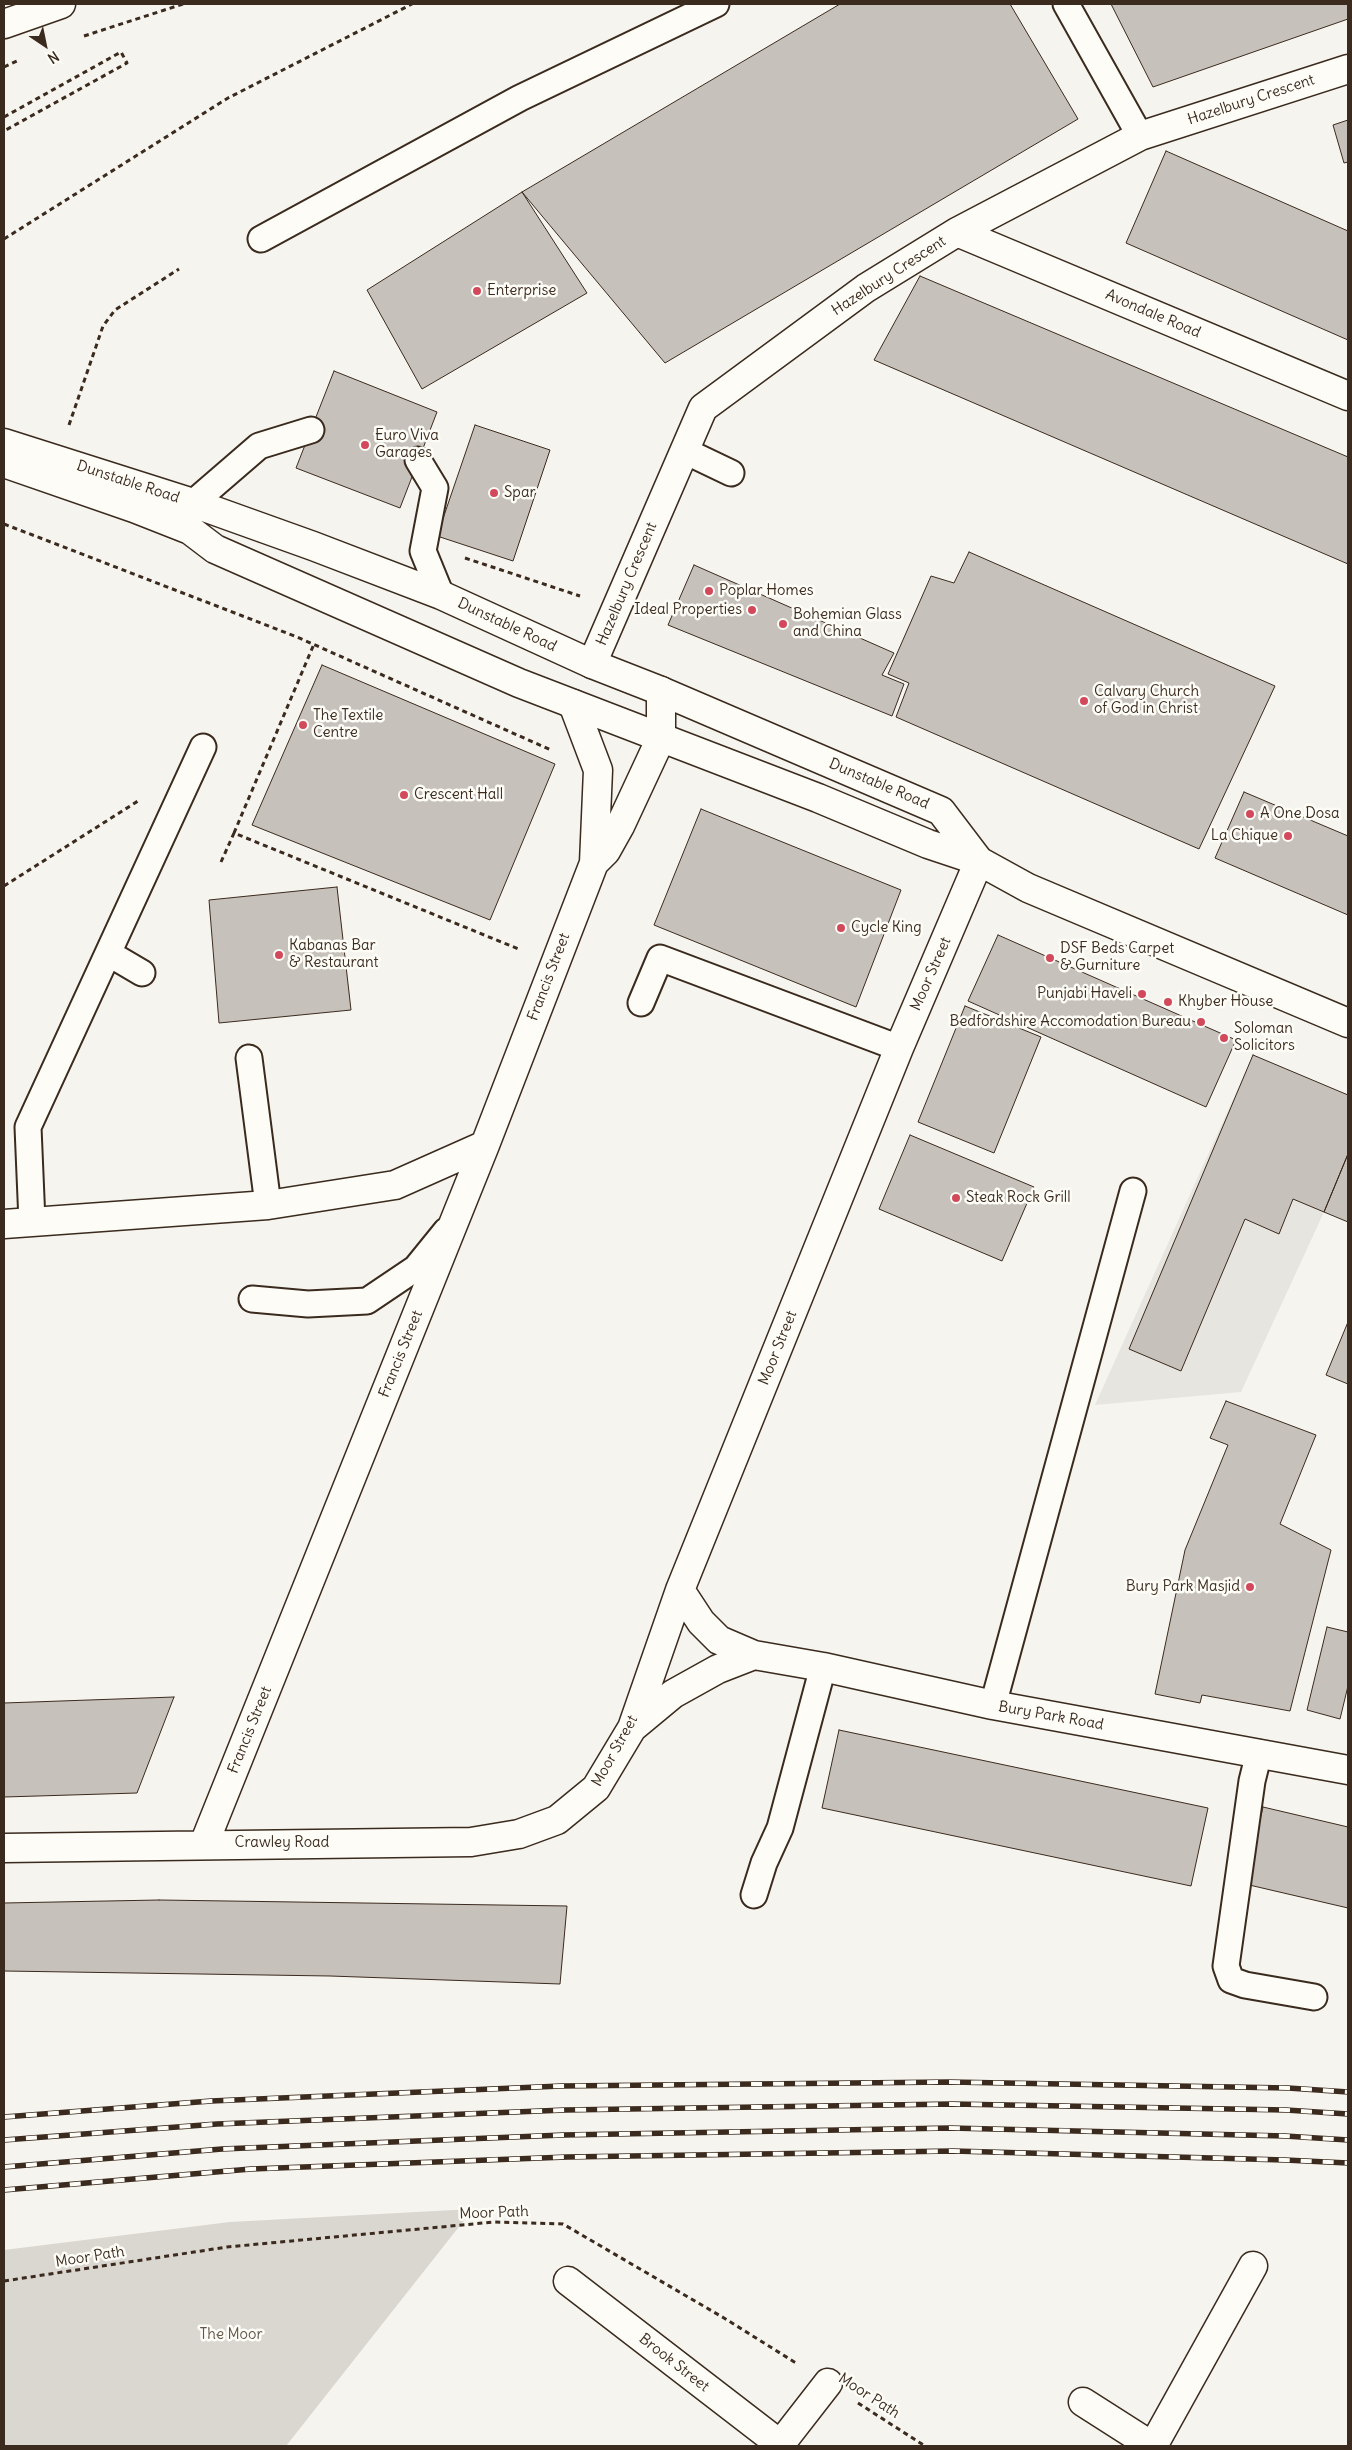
<!DOCTYPE html>
<html>
<head>
<meta charset="utf-8">
<style>
  body { margin:0 }
  #map { position:relative; width:1352px; height:2450px; overflow:hidden; background:#f5f4ee; font-family:Delius,sans-serif }
  canvas { display:block }
  .frame { position:absolute; inset:0; border:5px solid #3b2a1e; pointer-events:none }
  .north { position:absolute; left:20px; top:20px; width:50px; height:50px; -webkit-text-stroke:4px #fdfcf7; paint-order:stroke; rotate:146deg; font-size:14px; font-weight:700; line-height:20px; text-align:center; color:#3b2a1e }
  .north::after { content:''; display:block; margin:auto; width:18px; height:22px; background:#3b2a1e; clip-path:polygon(50% 0,100% 100%,50% 72%,0 100%) }
</style>
</head>
<body>
<div id="map">
<canvas width="1352" height="2450"></canvas>
<div class="frame"></div>
<div class="north">N</div>
</div>
<script>
const ctx = document.querySelector('canvas').getContext('2d');
ctx.lineJoin = 'round';
function paint(path, color) { ctx.fillStyle = color; ctx.fill(path, 'evenodd'); }
const toPath = rows => new Path2D(rows.map(r => 'M' + r).join(''));
function trace(path, color, width, dash) { ctx.strokeStyle = color; ctx.lineWidth = width; ctx.lineCap = dash ? 'butt' : 'round'; ctx.setLineDash(dash || []); ctx.stroke(path); }
function label(font, color, halo, rows, align = 'center') {
  ctx.font = font + ' Delius,sans-serif'; ctx.lineWidth = 5; ctx.setLineDash([]); ctx.textBaseline = 'middle'; ctx.strokeStyle = halo; ctx.fillStyle = color; for (const [text, x, y, turn = 0] of rows) {
    ctx.save(); ctx.translate(x, y); ctx.rotate((+turn || 0) * Math.PI / 180); ctx.textAlign = isNaN(turn) ? turn : align; if (halo) ctx.strokeText(text, 0, 0); ctx.fillText(text, 0, 0); ctx.restore();
  }
}
paint(toPath([
  [1253,1055,1348,1095,1348,1154,1324,1212,1241,1392,1095,1405]
]), '#e7e5df');
paint(toPath([
  [473,2209,286,2446,4,2446,4,2250,230,2222]
]), '#dad6d0');
const building = toPath([
  [840,4,1010,4,1078,119,665,363,522,192,840,4],
  [1111,4,1348,4,1348,19,1153,87,1111,4],
  [1348,120,1348,162,1344,163,1333,125,1348,120],
  [1166,151,1348,231,1348,340,1126,243,1166,151],
  [522,192,587,293,422,389,367,290,522,192],
  [920,276,1348,457,1348,564,874,360,920,276],
  [334,371,437,412,400,508,296,468,334,371],
  [475,425,550,450,513,561,437,536,475,425],
  [969,552,1275,686,1199,849,896,717,909,683,888,674,931,576,954,583,969,552],
  [694,565,894,653,882,675,904,684,892,716,668,625,694,565],
  [322,665,555,764,490,920,252,825,322,665],
  [1244,792,1348,836,1348,915,1215,858,1244,792],
  [701,809,901,890,856,1007,654,925,701,809],
  [337,887,351,1010,219,1023,209,900,337,887],
  [998,935,1236,1040,1206,1107,968,1001,998,935],
  [965,1006,1041,1037,994,1153,918,1122,965,1006],
  [1253,1055,1348,1095,1348,1154,1324,1212,1293,1199,1279,1234,1245,1219,1181,1371,1129,1349,1253,1055],
  [910,1135,1034,1187,1002,1261,879,1209,910,1135],
  [1348,1154,1348,1222,1324,1212,1348,1154],
  [1348,1322,1348,1384,1326,1375,1348,1322],
  [1226,1401,1316,1435,1280,1524,1331,1550,1290,1711,1202,1695,1200,1703,1155,1694,1185,1550,1228,1445,1210,1438,1226,1401],
  [1327,1627,1348,1632,1348,1686,1340,1719,1307,1710,1327,1627],
  [174,1697,137,1793,4,1797,4,1703,174,1697],
  [839,1730,1208,1808,1191,1886,822,1808,839,1730],
  [1263,1807,1348,1827,1348,1908,1245,1884,1263,1807],
  [159,1900,567,1906,560,1984,330,1976,4,1971,4,1903,159,1900]
]);
paint(building, '#c7c1bb');
trace(building, '#3b2a1e', 1);
const lane = toPath([
  [1066,4,1140,136],
  [261,239,520,98,716,4],
  [685,451,731,473],
  [418,460,435,488,423,551,441,595],
  [193,503,259,446,311,430],
  [108,953,142,973],
  [641,1003,660,958,899,1048],
  [249,1058,268,1205],
  [32,1222,28,1127,203,747],
  [252,1299,308,1304,367,1301,416,1268,446,1231],
  [993,1705,1133,1191],
  [1259,1753,1252,1781,1226,1966,1231,1980,1245,1985,1314,1997],
  [754,1895,764,1863,780,1828,823,1667]
]);
const street = toPath([
  [957,232,1348,396],
  [592,664,703,408,866,288,957,232,1140,136,1348,69],
  [594,863,606,851,620,826,661,738,661,691],
  [4,1224,268,1205,395,1185,485,1145],
  [680,1590,701,1622,719,1640,754,1655,823,1667,993,1705,1348,1770],
  [632,1728,673,1694,718,1669,754,1655],
  [204,1844,485,1145,594,863,598,770,573,704],
  [4,1848,471,1842,519,1834,557,1820,596,1788,632,1728,680,1590,899,1048,979,861],
  [568,2281,781,2445],
  [1083,2402,1152,2446],
  [779,2446,828,2383],
  [1153,2446,1253,2266]
]);
const primary = toPath([
  [4,24,61,4],
  [4,443,193,503,313,546,441,595,592,664,661,691,941,811,979,861],
  [4,463,134,508,190,530,215,549,519,683,818,798,928,844,979,861,1028,888,1348,1023]
]);
trace(lane, '#3b2a1e', 29);
trace(street, '#3b2a1e', 31);
trace(primary, '#3b2a1e', 31);
trace(toPath([
  [84,36,183,4],
  [4,67,17,61],
  [4,117,121,52,127,63,4,131],
  [4,239,228,98,412,4],
  [69,425,103,326,115,310,179,269],
  [4,524,297,637,551,750],
  [465,558,580,596],
  [234,833,314,644],
  [221,862,234,833,521,950],
  [4,886,138,801],
  [4,2281,227,2247,494,2222,563,2224,724,2318,796,2363],
  [858,2403,925,2446]
]), '#3b2a1e', 3, [5, 4]);
trace(lane, '#fdfcf7', 25);
trace(street, '#fdfcf7', 28);
trace(primary, '#fdfcf7', 28);
const rail = toPath([
  [4,2117,211,2101,561,2086,949,2082,1288,2088,1348,2092],
  [4,2140,217,2124,565,2110,952,2104,1286,2110,1348,2114],
  [4,2167,222,2149,563,2135,950,2128,1285,2136,1348,2140],
  [4,2190,251,2169,567,2157,953,2151,1285,2160,1348,2163]
]);
trace(rail, '#3b2a1e', 5.5);
trace(rail, '#fdfcf7', 4, [11]);
for (const [x, y, r, color] of [
  [477,291,5,"#d1495b"],
  [365,445,5,"#d1495b"],
  [494,493,5,"#d1495b"],
  [709,591,5,"#d1495b"],
  [752,610,5,"#d1495b"],
  [783,624,5,"#d1495b"],
  [1084,701,5,"#d1495b"],
  [303,725,5,"#d1495b"],
  [404,795,5,"#d1495b"],
  [1250,814,5,"#d1495b"],
  [1288,836,5,"#d1495b"],
  [841,928,5,"#d1495b"],
  [279,955,5,"#d1495b"],
  [1050,958,5,"#d1495b"],
  [1142,994,5,"#d1495b"],
  [1168,1002,5,"#d1495b"],
  [1201,1022,5,"#d1495b"],
  [1224,1038,5,"#d1495b"],
  [956,1198,5,"#d1495b"],
  [1250,1587,5,"#d1495b"]
]) { const dot = new Path2D(); dot.arc(x, y, r, 0, 2 * Math.PI); ctx.fillStyle = color; ctx.fill(dot); trace(dot, '#fdfcf7', 2); }
label('15px', '#3b2a1e', '#fdfcf7', [
  ["Hazelbury Crescent",1251,100,-18],
  ["Hazelbury Crescent",889,276,-33],
  ["Avondale Road",1153,314,23],
  ["Dunstable Road",128,482,18],
  ["Hazelbury Crescent",627,584,-67],
  ["Dunstable Road",507,625,25],
  ["Dunstable Road",879,784,23],
  ["Moor Street",931,974,-66],
  ["Francis Street",549,977,-69],
  ["Moor Street",778,1348,-68],
  ["Francis Street",401,1354,-68],
  ["Bury Park Road",1051,1716,10],
  ["Francis Street",250,1730,-68],
  ["Moor Street",615,1751,-61],
  ["Crawley Road",282,1843],
  ["Moor Path",494,2213,-2],
  ["Moor Path",90,2257,-9],
  ["Brook Street",674,2363,38],
  ["Moor Path",869,2396,33]
]);
label('15px', '#3b2a1e', '#fdfcf7', [
  ["Enterprise",487,291],
  ["Euro Viva",375,436],
  ["Garages",375,453],
  ["Spar",504,493],
  ["Poplar Homes",719,591],
  ["Ideal Properties",742,610,"right"],
  ["Bohemian Glass",793,615],
  ["and China",793,632],
  ["Calvary Church",1094,692],
  ["of God in Christ",1094,709],
  ["The Textile",313,716],
  ["Centre",313,733],
  ["Crescent Hall",414,795],
  ["A One Dosa",1260,814],
  ["La Chique",1278,836,"right"],
  ["Cycle King",851,928],
  ["Kabanas Bar",289,946],
  ["& Restaurant",289,963],
  ["DSF Beds Carpet",1060,949],
  ["& Gurniture",1060,966],
  ["Punjabi Haveli",1132,994,"right"],
  ["Khyber House",1178,1002],
  ["Bedfordshire Accomodation Bureau",1191,1022,"right"],
  ["Soloman",1234,1029],
  ["Solicitors",1234,1046],
  ["Steak Rock Grill",966,1198],
  ["Bury Park Masjid",1240,1587,"right"]
], 'left');
label('15px', '#63554a', '#fdfcf7', [
  ["The Moor",231,2335]
]);
</script>
</body>
</html>
